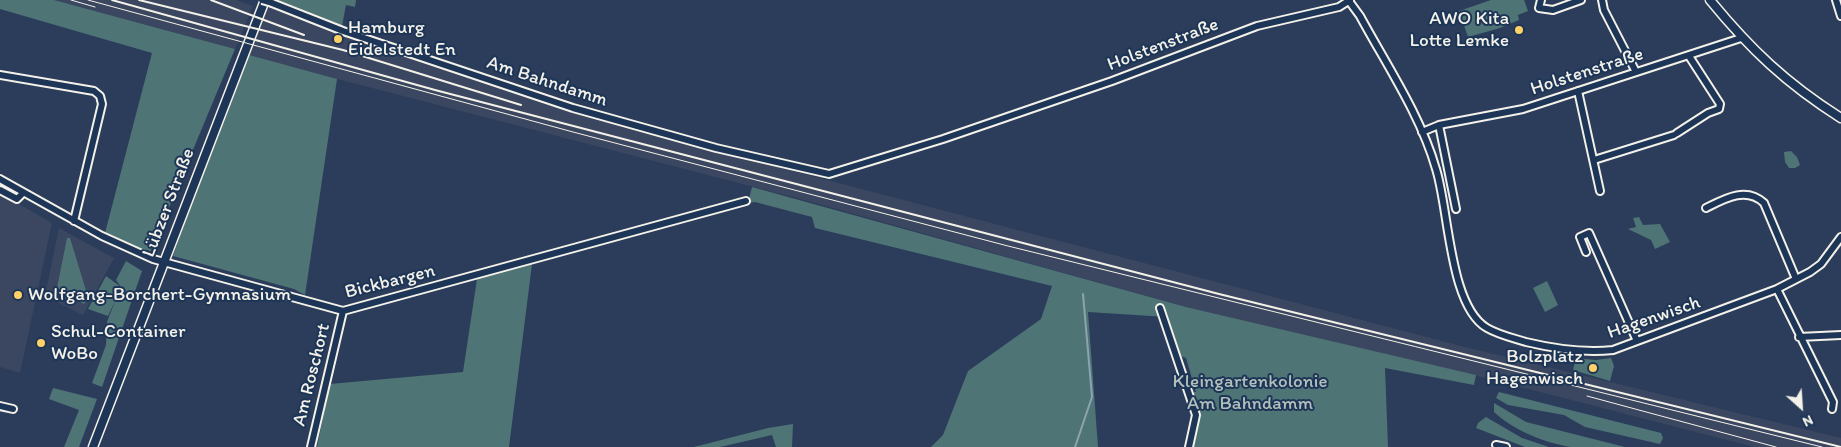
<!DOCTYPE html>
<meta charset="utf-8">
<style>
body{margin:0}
#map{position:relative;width:1841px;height:447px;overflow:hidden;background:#2b3d5b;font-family:Itim,sans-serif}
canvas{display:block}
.north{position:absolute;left:1776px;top:382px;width:50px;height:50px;-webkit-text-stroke:4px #1d3557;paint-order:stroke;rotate:154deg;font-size:14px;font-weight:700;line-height:20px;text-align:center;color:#f4f1e8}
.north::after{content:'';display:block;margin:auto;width:18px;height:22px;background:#f4f1e8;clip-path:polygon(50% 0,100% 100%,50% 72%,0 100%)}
</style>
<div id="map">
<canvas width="1841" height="447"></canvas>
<div class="north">N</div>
</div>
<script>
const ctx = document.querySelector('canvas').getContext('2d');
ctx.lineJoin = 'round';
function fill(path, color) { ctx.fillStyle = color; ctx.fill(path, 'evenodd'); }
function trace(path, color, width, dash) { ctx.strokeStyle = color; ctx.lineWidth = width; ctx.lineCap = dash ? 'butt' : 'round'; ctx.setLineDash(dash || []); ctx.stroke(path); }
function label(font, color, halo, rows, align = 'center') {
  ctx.font = font + ' Itim,sans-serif'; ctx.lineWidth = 4; ctx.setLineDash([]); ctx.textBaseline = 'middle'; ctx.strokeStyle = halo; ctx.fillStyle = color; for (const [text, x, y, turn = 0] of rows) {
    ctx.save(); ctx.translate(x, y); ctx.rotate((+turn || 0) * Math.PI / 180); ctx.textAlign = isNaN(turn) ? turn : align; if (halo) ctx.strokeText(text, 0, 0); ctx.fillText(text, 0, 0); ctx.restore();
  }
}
fill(new Path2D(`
 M54,0H236L253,6L235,49Z
 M267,7L525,96L705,148L1461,346L1841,438V447H1754L1486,378L1186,307L804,200L276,63L249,55Z
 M0,193L52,223L20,373L0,367Z
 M59,228L114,258L83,315L45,296Z`), '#3b4760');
fill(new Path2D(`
 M0,0H54L235,49L150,253L105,233L152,53L0,9Z
 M276,0H356L355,7L346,5L342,26Z
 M1491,0H1524L1528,11L1518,15L1519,20L1500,28L1468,37L1459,11Z
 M249,55L337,79L305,295L294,289L173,256L203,171Z
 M1791,151L1797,157L1800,165L1795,168H1789L1785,162L1784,152Z
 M752,187L1186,307L1476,375L1474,385L1385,368L1388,447H1192L1199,416L1192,392H1196L1186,358L1180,356L1167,317L1088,312L1098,447H931L943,435L968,371L1041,319L1052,286L815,228L812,217L755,202L748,203Z
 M1639,217L1643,225L1660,224L1670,242L1655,249L1651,240L1628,229L1636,227L1633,218Z
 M67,238H70L88,297L84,304L57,288Z
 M126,261L142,271L102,387L92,383L106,345L107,322L115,301L108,316L88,309L106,276L121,287L116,280Z
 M532,264L509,447H317L330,384L463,372L477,279Z
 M1547,281L1558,305L1545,312L1533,288Z
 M1576,358L1596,360L1611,358L1614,366L1610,381L1573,370Z
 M53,388L97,399L79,447H64L79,410L49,399Z
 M1499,392L1661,433L1663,438L1660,444L1585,427L1564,415L1508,405L1496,398Z
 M1494,403L1526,422L1625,447C1608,447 1588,447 1571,447C1545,443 1513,430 1494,412Z
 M1486,417L1522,438L1549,447H1525L1476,428L1478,423Z
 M793,424L792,447H776L772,435L720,447H694L768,428Z`), '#4f7476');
trace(new Path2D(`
 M1075,447L1092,397L1083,294`), '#8aa4b0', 2);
const minor = new Path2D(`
 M1541,0L1539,8L1553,10L1581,0
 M1602,0L1604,10L1636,72
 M1836,0L1841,16
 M1349,1L1360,16C1386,64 1421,116 1436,169C1449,209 1449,306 1487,328C1499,335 1513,338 1526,342C1555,349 1583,353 1613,350L1777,289L1810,272L1821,264L1841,237
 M272,3L343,31L573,108L716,148L829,174L943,139L1112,81L1257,26L1339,7L1350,0
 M0,75L94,91L100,96L102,104L74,221
 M1578,91L1600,191
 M1439,125L1456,209
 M1422,132L1439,125L1523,109L1741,38
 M1677,133L1708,113L1719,109L1720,104L1689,56
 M1594,160L1674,135
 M0,179L102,236L153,259L343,311L746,201
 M0,190L17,199L23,193
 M1706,208C1724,199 1746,186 1764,203L1796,279
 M1586,252L1580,237L1589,233L1637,341
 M1777,289L1833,402L1832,409
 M1160,308L1196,415L1189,447
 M1799,337L1841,335
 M0,406L13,409
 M311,447L343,311
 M1497,447L1496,445L1506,447`);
const tertiary = new Path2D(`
 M1710,0C1750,49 1787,84 1841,118
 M93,447L265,0`);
trace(minor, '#f4f1e8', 10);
trace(tertiary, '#f4f1e8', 11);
trace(minor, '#1d3557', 6);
trace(tertiary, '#1d3557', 8);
trace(new Path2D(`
 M71,0L95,7
 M88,0L573,132L1008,246L1822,447
 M1587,396L1776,447`), '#f4f1e8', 1);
trace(new Path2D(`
 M112,0L435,90L1219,294L1841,447
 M139,0L343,50L521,105
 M211,0L304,35`), '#f4f1e8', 2);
const minorBridge = new Path2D(`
 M262,0L272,3`);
trace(minorBridge, '#f4f1e8', 10, []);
trace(minorBridge, '#1d3557', 6);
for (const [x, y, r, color] of [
 [1519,30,5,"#ffd166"],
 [338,39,5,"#ffd166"],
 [18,295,5,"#ffd166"],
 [41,343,5,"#ffd166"],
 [1593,368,5,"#ffd166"]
]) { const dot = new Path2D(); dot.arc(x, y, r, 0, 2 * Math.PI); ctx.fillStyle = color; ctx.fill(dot); trace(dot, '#1d3557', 2); }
label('19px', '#f4f1e8', '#1d3557', [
 ["AWO Kita",1509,19,"right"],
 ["Lotte Lemke",1509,41,"right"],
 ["Hamburg",348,28],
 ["Eidelstedt En",348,50],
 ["Wolfgang-Borchert-Gymnasium",28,295],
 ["Schul-Container",51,332],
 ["WoBo",51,354],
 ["Bolzplatz",1583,357,"right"],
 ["Hagenwisch",1583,379,"right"]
], 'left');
label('19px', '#f4f1e8', '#1d3557', [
 ["Holstenstraße",1163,45,-21],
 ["Holstenstraße",1587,72,-18],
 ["Am Bahndamm",547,82,18],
 ["Lübzer Straße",169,203,-69],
 ["Bickbargen",390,282,-14],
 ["Hagenwisch",1654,318,-19],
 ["Am Roschort",312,375,-76]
]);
label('19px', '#b2bfba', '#1d3557', [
 ["Kleingartenkolonie",1250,382],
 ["Am Bahndamm",1250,404]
]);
</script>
